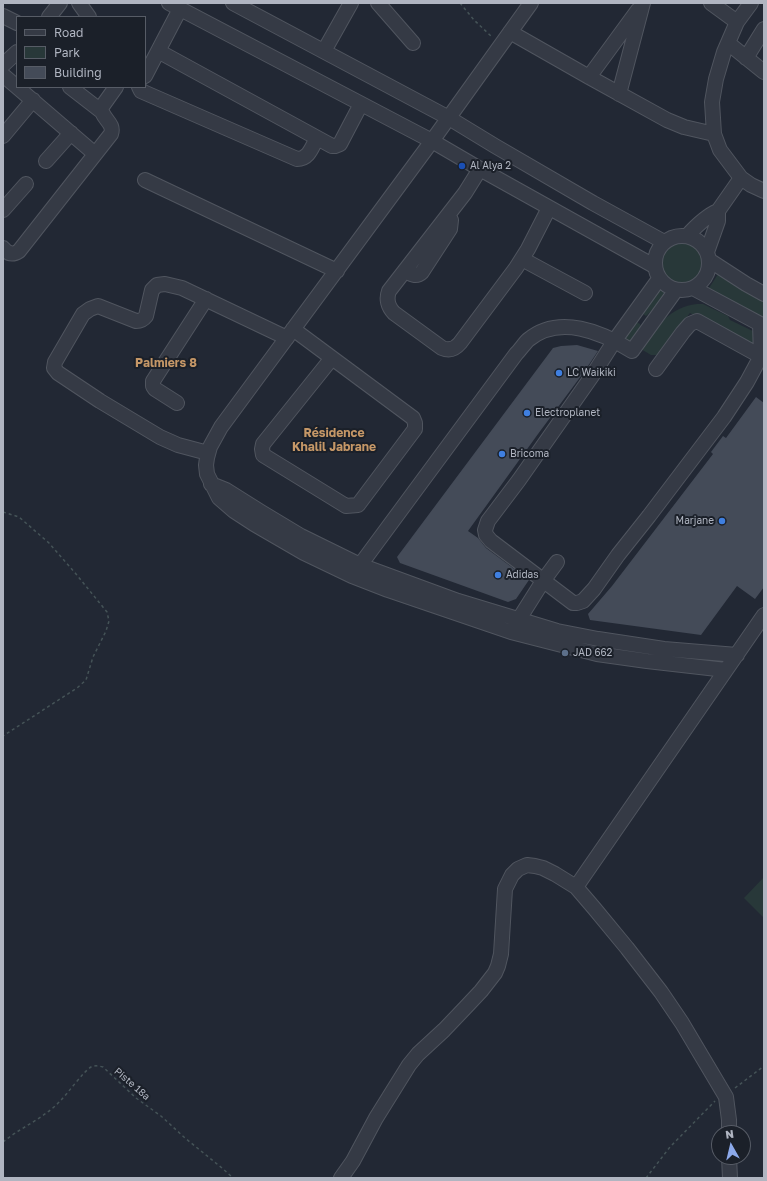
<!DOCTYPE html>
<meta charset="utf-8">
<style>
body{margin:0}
#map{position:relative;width:767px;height:1181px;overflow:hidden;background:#222834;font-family:"Golos Text",sans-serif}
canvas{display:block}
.frame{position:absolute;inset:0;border:4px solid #b0b5c1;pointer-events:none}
.legend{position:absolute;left:16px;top:16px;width:130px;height:72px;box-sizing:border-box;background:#1b2029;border:1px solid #575c66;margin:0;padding:5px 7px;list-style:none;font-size:12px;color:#b0b5c1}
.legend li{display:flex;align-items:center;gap:8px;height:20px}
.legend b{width:20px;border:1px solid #575c66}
.north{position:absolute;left:711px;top:1125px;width:40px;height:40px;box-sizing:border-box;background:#1b2029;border:1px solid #575c66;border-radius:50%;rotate:352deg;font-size:11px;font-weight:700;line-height:16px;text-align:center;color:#b0b5c1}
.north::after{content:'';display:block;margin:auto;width:14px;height:18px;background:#8ca9ea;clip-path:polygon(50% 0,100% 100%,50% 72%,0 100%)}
</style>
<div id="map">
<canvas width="767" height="1181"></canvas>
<div class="frame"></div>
<ul class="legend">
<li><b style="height:5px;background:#353a45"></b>Road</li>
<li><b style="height:11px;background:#283839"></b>Park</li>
<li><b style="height:11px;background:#444b58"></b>Building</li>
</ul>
<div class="north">N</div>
</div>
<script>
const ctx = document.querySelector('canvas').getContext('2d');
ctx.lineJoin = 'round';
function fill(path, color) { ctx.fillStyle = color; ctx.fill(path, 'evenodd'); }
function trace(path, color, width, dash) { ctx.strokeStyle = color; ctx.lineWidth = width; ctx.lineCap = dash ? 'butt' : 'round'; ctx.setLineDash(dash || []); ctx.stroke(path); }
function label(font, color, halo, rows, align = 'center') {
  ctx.font = font + ' "Golos Text",sans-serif'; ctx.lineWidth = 4; ctx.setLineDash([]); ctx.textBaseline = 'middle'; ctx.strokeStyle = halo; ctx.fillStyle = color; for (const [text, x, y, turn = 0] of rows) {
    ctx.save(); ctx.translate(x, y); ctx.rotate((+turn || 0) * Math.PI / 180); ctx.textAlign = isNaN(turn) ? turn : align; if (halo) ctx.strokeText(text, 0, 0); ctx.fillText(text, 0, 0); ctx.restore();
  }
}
fill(new Path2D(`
 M658 263a23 23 0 1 1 46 0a23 23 0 1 1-46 0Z
 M718,274L764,301V320L707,290L711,285Z
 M659,285L663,290L670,293L646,316L643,314Z
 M697,304H703L728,316L730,320L755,332L756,350L690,313L657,355H651L641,349V345C658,326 670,307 697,304Z
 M636,322L640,324L641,328L632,341H627L624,337Z
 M764,877V918L744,898Z`), '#283839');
fill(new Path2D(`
 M577,345L598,351L584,372L538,434L468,531L478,538L486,548L529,580L516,599L508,602L400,563L397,557L553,348L561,346Z
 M756,397L764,403V587L755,599L737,586L701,635L590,620L588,614L612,586L713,454L711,452L723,436L726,438Z`), '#444b58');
const minor = new Path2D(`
 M79,3L89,17
 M169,3L432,141L480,169L654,266
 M233,3L449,118L495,146L593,203L664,242
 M378,3L413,43
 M531,3L432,141L221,427L210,447L207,458L206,465L207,474L219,498L234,511L254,524L304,553L352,576L388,590L511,632L597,654L647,661L726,670
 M711,3L737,22
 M751,3L737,22L724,52L716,79L712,102L714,134L720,150L741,178L751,185L764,191
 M3,16L17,23
 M49,17L60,3
 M510,32L589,77L667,120L684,127L714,134
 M728,43L764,72
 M158,51L332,146H335L340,144L361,104
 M324,51L351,3
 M746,58L764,29
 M3,65L17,52
 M3,75L17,87
 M145,76L180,9
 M589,77L638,10
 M17,87L95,154
 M70,87L101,111
 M139,87L141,91L297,159C309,159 312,147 317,138
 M619,94L643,3
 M3,136L33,100
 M46,161L71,133
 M480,169L465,193L389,291C386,299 388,307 394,313L442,348C449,351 455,349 460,343L516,268L528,249L549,208
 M145,180L337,271
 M3,210L26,184
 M655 263a27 27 0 1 1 54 0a27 27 0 1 1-54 0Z
 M687,236C696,226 706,216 718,211
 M3,248C8,254 13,255 19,251L111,134C115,123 102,119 101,108L116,87
 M707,252L718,221V211L741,178
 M522,259L585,293
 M709,260L746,284L764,294
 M405,271C411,274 416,278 422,272L450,229L451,220L448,215
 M659,279L615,340L592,376L519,480L488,521L485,530L486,535L491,541L573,603H577L583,601L594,589L618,555L649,516L724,417L747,382L761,356L760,324
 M693,288L764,326
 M293,329L413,418L415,423V429L358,505L346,506L263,455L262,449L263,444L332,358
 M656,369L683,332L690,324L697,321L764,358
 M177,403L155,389L153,386V381L206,299
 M208,453L178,445L160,437L100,401L58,373L54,368L55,362L83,314L90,309L98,306L136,321C141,321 143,320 146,316L152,290L157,285L165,284L182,288L287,338
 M211,484L226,490L261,512L301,536L360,565L458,601L557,631L598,639L664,649L737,655
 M355,572L516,354C520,350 524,344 528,340C559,314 602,332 632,351L676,290
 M514,627L543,581L557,562
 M576,887L764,615
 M729,1157L730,1178
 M341,1178L353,1161L376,1118L409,1065L418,1054L444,1030L465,1008L481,991L495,973L498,966L501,954L505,889L512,875L518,869L527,865L535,866L543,868L555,874L576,887L594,908L627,948L661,992L682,1023L726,1097L729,1120V1133`);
trace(minor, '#50555f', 16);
trace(new Path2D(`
 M460,3L474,20L492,37
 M3,512L19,517L49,543L76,574L107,612L109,621L106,631L93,657L86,680L77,688L3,736
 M735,1088L764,1066
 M3,1142C21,1127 45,1118 61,1100C68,1093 84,1071 91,1067C95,1065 99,1066 103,1067L136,1098L161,1116L185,1138L222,1168L233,1178
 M646,1178L670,1147L715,1101`), '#455357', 1.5, [3, 3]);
trace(minor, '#353a45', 14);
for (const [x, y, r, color] of [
 [462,166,4,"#1a4fb4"],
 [559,373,4,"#3f7fe0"],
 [527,413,4,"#3f7fe0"],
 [502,454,4,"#3f7fe0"],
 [722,521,4,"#3f7fe0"],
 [498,575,4,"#3f7fe0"],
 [565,653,4,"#5c6f8a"]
]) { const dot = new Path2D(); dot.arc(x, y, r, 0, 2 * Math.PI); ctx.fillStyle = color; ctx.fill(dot); trace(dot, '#1b2029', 1.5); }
label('10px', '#b0b5c1', '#1b2029', [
 ["Al Alya 2",470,166],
 ["LC Waikiki",567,373],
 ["Electroplanet",535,413],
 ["Bricoma",510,454],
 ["Marjane",714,521,"right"],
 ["Adidas",506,575],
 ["JAD 662",573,653]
], 'left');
label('10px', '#b0b5c1', '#1b2029', [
 ["Piste 18a",132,1084,41]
]);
label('bold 12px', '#c59767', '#1b2029', [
 ["Palmiers 8",166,363],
 ["Résidence",334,433],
 ["Khalil Jabrane",334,447]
]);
</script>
